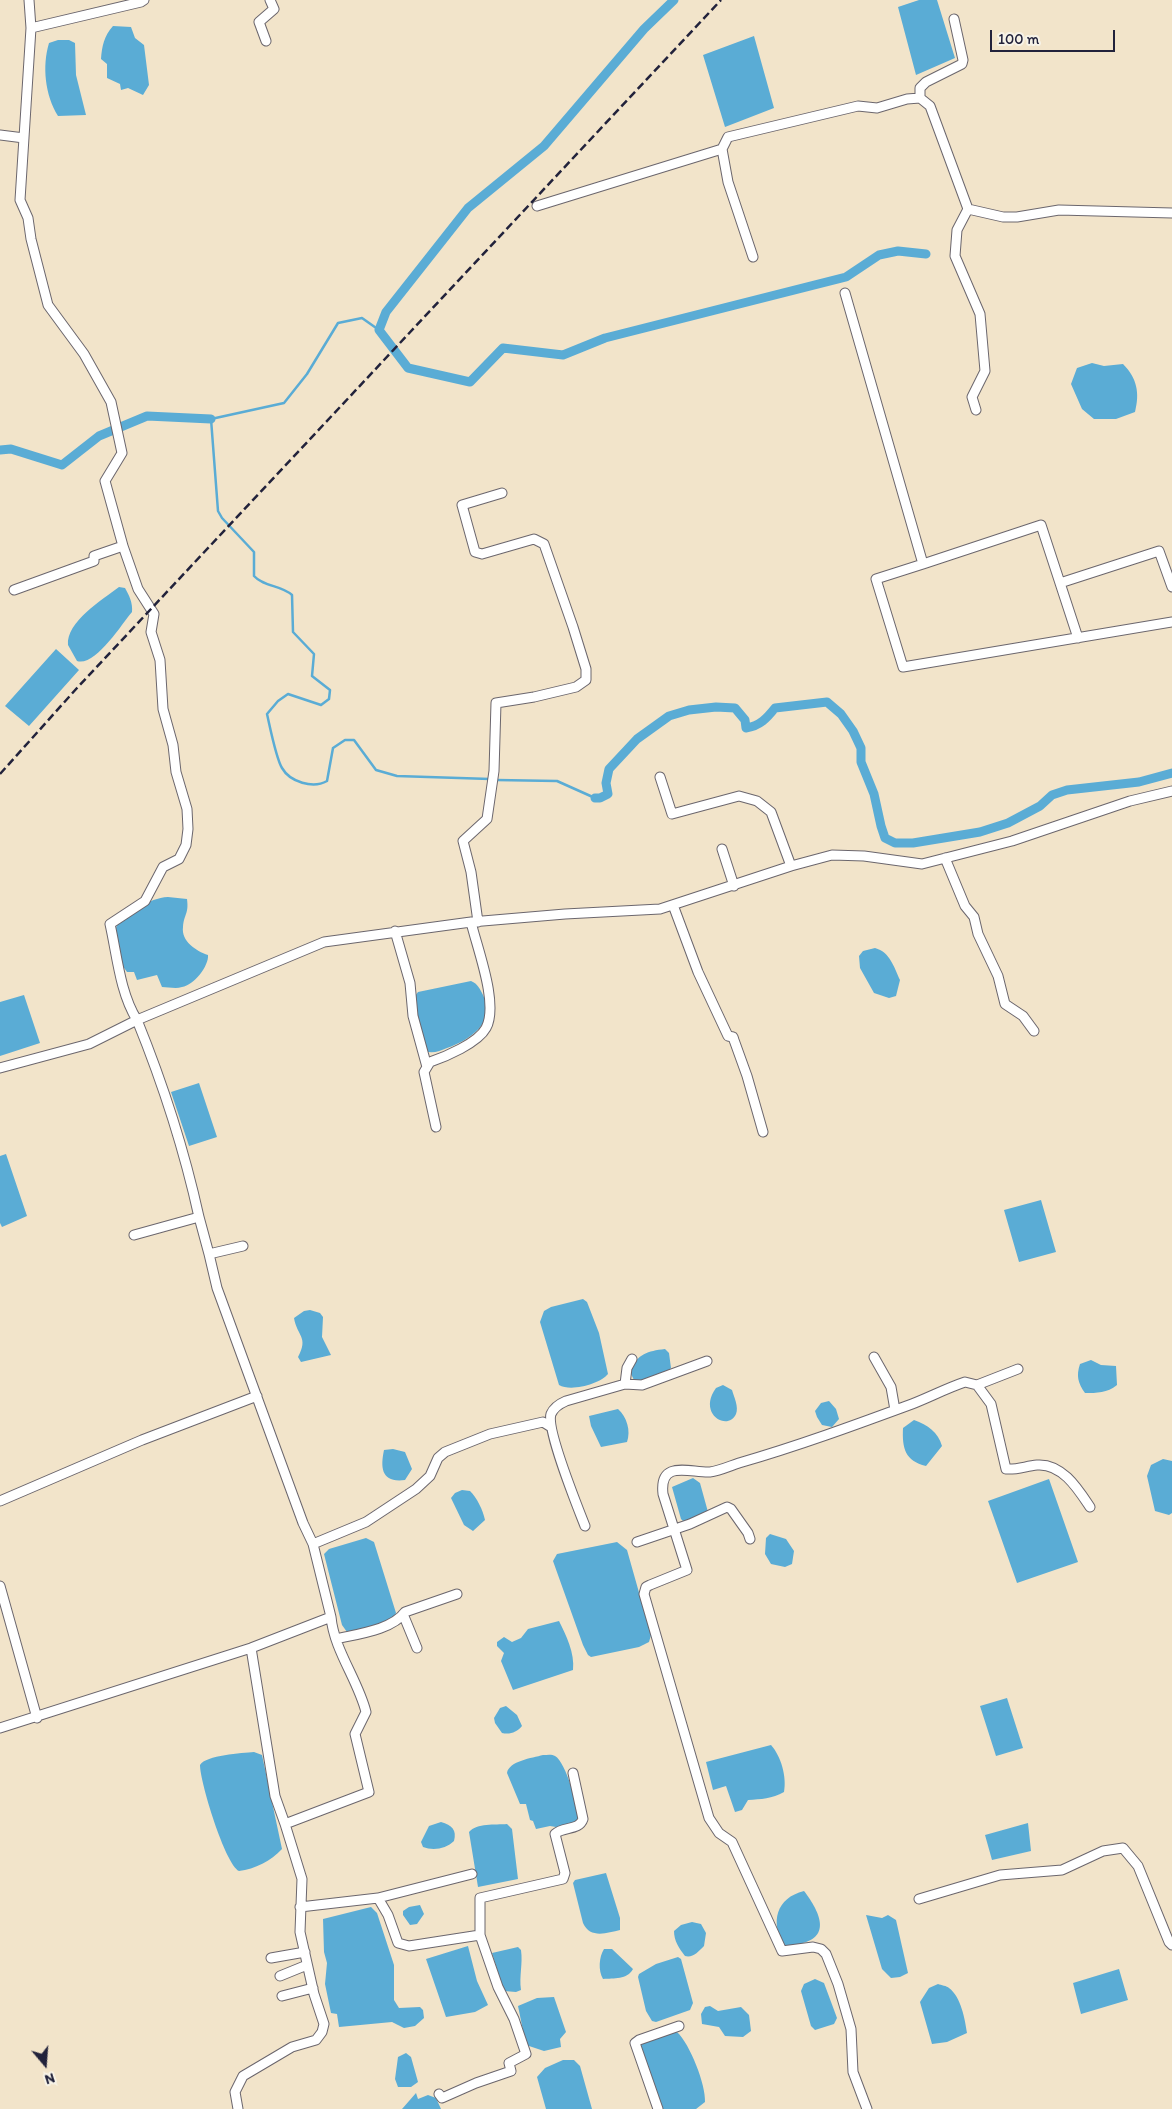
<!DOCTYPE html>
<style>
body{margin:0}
#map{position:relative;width:1172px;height:2109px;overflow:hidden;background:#f2e4ca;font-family:Itim,sans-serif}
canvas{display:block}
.north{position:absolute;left:20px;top:2039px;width:50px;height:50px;-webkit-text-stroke:4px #f7f3e8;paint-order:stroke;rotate:162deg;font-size:14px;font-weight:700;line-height:20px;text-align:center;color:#22223b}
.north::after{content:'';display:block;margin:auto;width:18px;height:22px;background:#22223b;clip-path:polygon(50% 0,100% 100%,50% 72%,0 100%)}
.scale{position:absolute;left:990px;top:30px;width:125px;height:22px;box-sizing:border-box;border:2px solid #22223b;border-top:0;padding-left:6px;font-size:15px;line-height:18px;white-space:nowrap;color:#22223b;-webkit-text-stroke:4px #f7f3e8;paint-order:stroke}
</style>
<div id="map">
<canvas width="1172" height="2109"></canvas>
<div class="north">N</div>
<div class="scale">100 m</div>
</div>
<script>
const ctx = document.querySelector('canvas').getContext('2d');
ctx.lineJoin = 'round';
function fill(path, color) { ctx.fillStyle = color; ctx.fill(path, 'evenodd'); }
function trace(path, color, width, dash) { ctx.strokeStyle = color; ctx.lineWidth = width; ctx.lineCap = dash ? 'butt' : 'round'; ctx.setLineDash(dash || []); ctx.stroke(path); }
fill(new Path2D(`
 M919,0H937L955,58L916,75L898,7Z
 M113,26L131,27L135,38L144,45L149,85L143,95L128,88L121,90L120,84L107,78V64L101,59C102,46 104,36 113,26Z
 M754,36L774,108L725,127L703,55Z
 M58,40H69L75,43L76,75L86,115L58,116C45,95 42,66 49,43Z
 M1092,363L1104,366L1123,364C1137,378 1140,393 1135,412L1116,419H1094L1082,409L1071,384L1077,368Z
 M119,587L125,588C129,595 133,603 132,612C121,625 95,667 77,661L68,645C66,622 102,600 119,587Z
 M56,649L79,670L29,726L5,706Z
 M168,897L187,899C189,914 184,914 183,927C181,941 196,951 208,955C209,966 194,985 182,987C176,989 168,987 162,987L157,975L137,980L134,972H127L122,965L116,928L117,925C131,913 148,898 168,897Z
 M875,948C890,952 894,967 900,980L896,996L889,998L874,993L860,968L859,956L863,951Z
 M471,981C478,984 480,989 483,995C497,1022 470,1040 447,1048C440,1051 432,1054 425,1051L415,1012V996L418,992Z
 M24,995L40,1043L0,1056V1002Z
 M199,1083L217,1137L189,1146L171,1092Z
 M6,1154L27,1216L2,1227L0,1223V1156Z
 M1041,1200L1056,1252L1019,1262L1004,1210Z
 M583,1299L587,1302L599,1333L608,1374C600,1384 571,1392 559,1385L540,1322L544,1311L551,1307Z
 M310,1310L320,1313L323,1317L322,1337L331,1355L301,1362L298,1357C309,1337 297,1336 294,1318L304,1311Z
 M665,1349L669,1353L671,1368C663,1377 647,1381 635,1382L629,1370C639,1354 647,1351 665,1349Z
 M1091,1360L1101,1365L1116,1366L1117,1385C1107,1393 1097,1393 1085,1393C1078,1383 1076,1376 1080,1364Z
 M723,1385L732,1390C734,1397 739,1407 736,1414C728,1432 697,1414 716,1388Z
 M829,1401L836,1409L839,1419L832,1427L822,1425L817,1417L815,1411L821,1403Z
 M618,1409C627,1417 631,1431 627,1442L601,1447L591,1426L589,1416Z
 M914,1420C928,1425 938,1432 942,1446L926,1466C905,1461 902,1448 903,1428Z
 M393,1449L405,1452L412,1469L405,1480C382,1483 380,1469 384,1450Z
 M1163,1459L1172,1461V1513L1169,1515L1155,1511L1147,1476L1151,1465Z
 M693,1478L700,1483L708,1512L704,1516L683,1521L681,1519L672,1487Z
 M1049,1479L1078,1562L1017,1583L988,1501Z
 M462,1490L470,1491C477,1498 483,1510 485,1520L473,1531L464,1525L451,1498L455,1493Z
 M770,1534L786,1539L794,1551L792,1564L785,1567L771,1564L765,1554L766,1538Z
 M366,1538L374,1542L396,1613L392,1621L347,1632L342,1625L324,1554L329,1549Z
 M617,1542L627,1550L651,1635L649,1642L639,1647L591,1657L588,1655L583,1645L553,1561L557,1554Z
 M559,1621C566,1635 575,1653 573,1670L513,1690L501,1661L504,1653L497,1646V1642L504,1637L512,1642L521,1638L528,1629Z
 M1007,1698L1023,1748L996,1756L980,1706Z
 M506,1706L517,1715L522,1726C517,1732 510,1735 502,1733L495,1723L494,1718L500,1708Z
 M771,1745C781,1756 787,1777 784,1792C772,1799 761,1799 748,1800L742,1810L735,1812L726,1786L713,1790L706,1762Z
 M254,1752L262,1755L282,1849C271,1861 255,1869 239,1871C225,1864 200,1782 200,1765C206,1755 242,1753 254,1752Z
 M543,1755C547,1755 552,1754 555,1756C566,1762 579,1809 578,1821L562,1828L550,1826L536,1829L533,1821L530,1820L526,1804H520L507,1773C509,1761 532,1758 543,1755Z
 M441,1822C452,1825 457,1830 454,1841C446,1849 433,1851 423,1847L421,1842L429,1826Z
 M1028,1823L1031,1851L992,1860L985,1835Z
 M507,1824L512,1829L518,1879L478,1887L469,1832C477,1823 495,1825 507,1824Z
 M606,1873L620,1918V1930C607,1933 590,1939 583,1923L573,1883L575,1880Z
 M804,1891C817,1908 833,1935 803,1943C795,1945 791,1948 784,1946C770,1922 776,1898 804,1891Z
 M420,1905L424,1914L417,1924L410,1925L403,1915V1911L409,1907Z
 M371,1907L377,1913L394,1965V2000L399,2008L420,2007L423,2010L424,2018L415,2026L404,2028L392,2022L339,2027L337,2014L331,2013L325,1984L327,1963L324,1952L323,1919Z
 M866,1915L882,1918L888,1915L896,1920L908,1973L900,1977L891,1978L882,1969Z
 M692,1922L701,1924L706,1933L704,1946C698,1952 693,1958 685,1956C679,1948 674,1941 674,1931L681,1925Z
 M468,1946L477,1981L488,2005L475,2012L446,2017L426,1959Z
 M518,1947L521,1950C523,1964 519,1976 521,1990L516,1992L504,1991L492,1953Z
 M604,1949H612L633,1969C627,1980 614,1978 603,1979C598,1970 599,1957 604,1949Z
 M678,1957L681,1959L693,2003L690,2010L656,2022L652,2021L646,2011L638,1977L639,1974L656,1964Z
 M1119,1969L1128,2000L1081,2014L1073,1983Z
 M815,1979L824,1983L837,2018L834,2024L815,2030L811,2026L801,1991L804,1984Z
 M938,1984C941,1985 947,1986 949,1988C961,1997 965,2019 967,2033L947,2042L932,2044L920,2002L929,1988Z
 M554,1997L566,2032L560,2039L561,2047L544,2051L526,2045L518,2006L537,1998Z
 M710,2006L718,2011L741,2007L749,2015L751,2031L743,2037L725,2036L719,2027L702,2024L701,2014L705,2007Z
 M677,2032C690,2044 706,2085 705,2102L696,2109H662L641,2056V2045L648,2040Z
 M406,2053L411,2057L418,2082L411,2087H398L395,2079L398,2057Z
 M563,2060H574L580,2066L592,2109H546L537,2077L545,2068Z
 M416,2093L418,2099L428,2095L436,2098L441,2109H402Z`), '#5aacd5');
trace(new Path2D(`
 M379,330L362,318L338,323L307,374L284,403L211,419L218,511L222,518L254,552V576C264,587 281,585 292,595L293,632L314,654L312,676L330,690L329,699L321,705L288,694L278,701L267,714C270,727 276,758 282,768C290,782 313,789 327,781L333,748L345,740H354L376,770L397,776L490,779
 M496,780L557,781L595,798`), '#5aacd5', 2.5);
trace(new Path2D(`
 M674,0L644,29L544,146L468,208L386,312L379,330L408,368L470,382L503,348L563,355L605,338L846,277L879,255L898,251L926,254
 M0,450L11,449L62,465L99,436L147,416L211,419
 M595,798H600L608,794L606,783L609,769L637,739L669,716L689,710L716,707L735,708L745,720L746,728C760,726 767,718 775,708L827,702L841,714L853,731L861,748V762L874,794L881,826L885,838L895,843H913L980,832L1008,823L1040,806L1052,795L1067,790L1139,782L1172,773`), '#5aacd5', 9);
const minor = new Path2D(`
 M29,0L31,28
 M266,41L259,22L274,9L270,0
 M920,98V88L926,82L962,64L963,60L954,19
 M0,135L24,138
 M722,149L728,137L858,106L877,108L907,99L920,98L930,106L968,209L1003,217H1017L1059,210L1172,213
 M537,206L722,149L728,182L753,257
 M968,209L957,230L955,256L980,314L985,371L972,397L976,410
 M845,293L923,564L876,579L903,667L1172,622
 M923,564L1041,525L1078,638
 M1060,583L1159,551L1172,587
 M14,590L94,561V556L123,546L105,481L122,453L111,402L84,354L48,305L31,239L28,218L20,200L31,28L141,2L144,0
 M660,777L672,814L739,796L757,801L771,812L791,866
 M722,849L734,886
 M945,858L965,906L974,917L978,934L998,976L1005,1004L1023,1016L1034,1031
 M673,905L698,972L728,1036L733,1037L734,1040L747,1076L763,1132
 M478,922L471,872L463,841L487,819L494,771L496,703L534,697L576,687L586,680V669L573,627L544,544L534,539L482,554L475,552L462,505L502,493
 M395,931L410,983L413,1016L427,1067
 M0,1068L89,1044L137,1020C120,993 117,955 110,924L145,901L163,867L179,859L186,845L188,829L187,809L176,772L173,745L163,709L160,660L151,632L154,614L138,589L123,546
 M436,1127L424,1072L430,1062C445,1057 478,1043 486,1028C499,1004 477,948 471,922L565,914L660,909L791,866L832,855L864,856L922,864L1012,841L1130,801L1172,791
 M199,1217L209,1254L243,1246
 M134,1235L199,1217C184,1149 163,1084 137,1020L324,942L471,922
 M209,1254L217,1288L303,1523L313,1544
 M874,1357L891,1387L895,1410
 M625,1384L627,1368L632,1359
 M977,1385L1018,1369
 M0,1501L142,1440L257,1396
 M585,1526C578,1508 546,1429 551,1414C554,1407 559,1404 566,1401L625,1384L642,1385L707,1361
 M637,1542L690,1524L727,1507L731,1509L748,1533L750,1539
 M0,1586L37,1718
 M403,1614L417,1648
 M336,1639C357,1634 392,1630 405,1612L457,1594
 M251,1648L275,1796L285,1824
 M0,1728L251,1648L331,1617L313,1544L366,1522L416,1489L430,1476L438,1458L445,1452L490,1434L543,1422L551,1427
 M378,1898L472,1874
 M919,1899L1000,1875L1062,1870L1103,1851L1123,1848L1138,1866L1169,1942L1172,1945
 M300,1907L378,1898L388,1915L398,1943L409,1946L480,1935
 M271,1958L305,1952
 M280,1976L307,1965
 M282,1996L313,1988
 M439,2094L442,2098L476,2083L511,2071L509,2063L526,2054L514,2019L498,1987L480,1935V1898L563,1879L565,1873L555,1834C563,1826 579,1831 583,1819L573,1773
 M238,2109L235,2092L243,2076L292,2047L316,2040L322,2032L324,2024L314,1994L300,1932L302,1879L285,1824L369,1792L355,1734L366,1712C358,1680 334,1650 331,1617
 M658,2109L635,2043L639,2040L679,2026
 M867,2109L853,2072L851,2029L838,1984L826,1954L821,1949L813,1947L782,1951L732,1842L719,1833L709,1818L644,1594L646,1587L650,1585L687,1570L663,1494C659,1459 690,1473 710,1472C719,1471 730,1466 739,1463C798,1446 855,1425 912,1404C930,1397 947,1388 965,1382L977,1385L991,1404L1006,1469C1017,1470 1026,1466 1037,1465C1062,1463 1078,1489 1090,1507`);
trace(minor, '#6b666d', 11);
trace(minor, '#fff', 9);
trace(new Path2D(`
 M0,774L77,688L721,0`), '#22223b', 2.5, [8, 4]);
</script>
